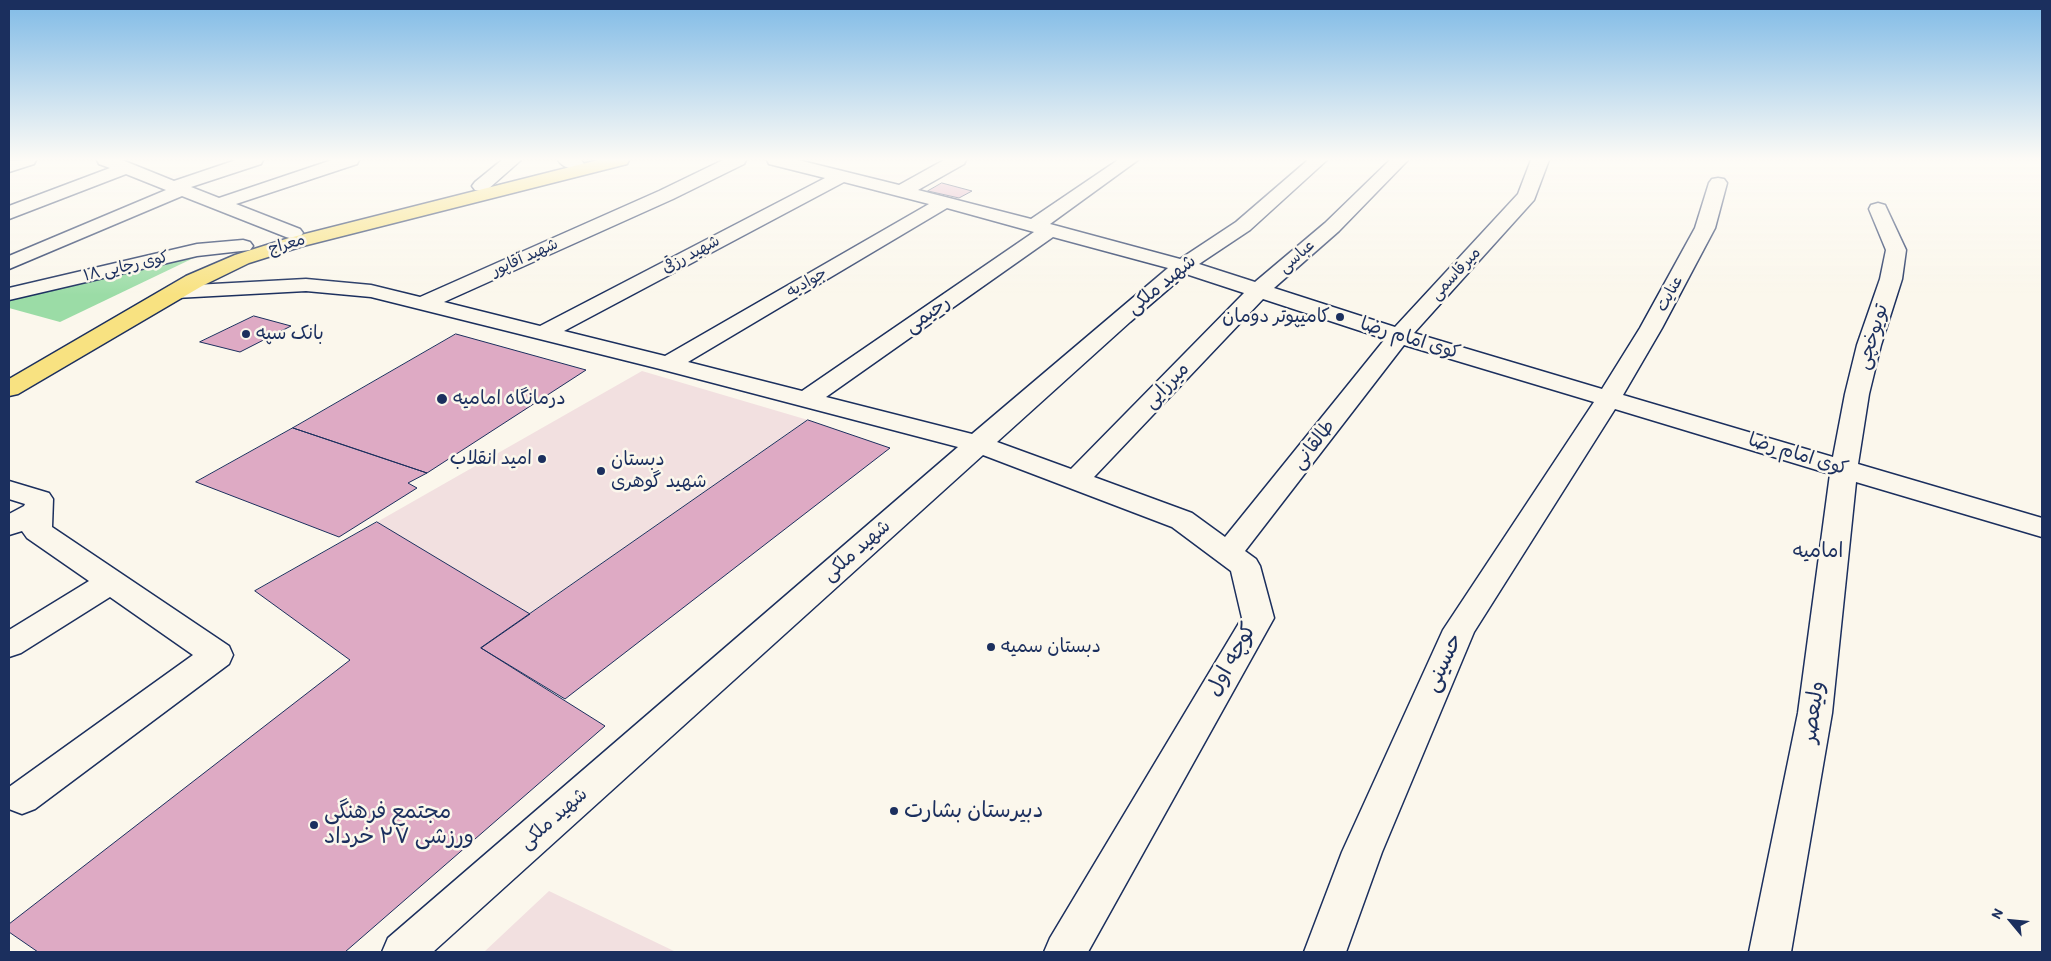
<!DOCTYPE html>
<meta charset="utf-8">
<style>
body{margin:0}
#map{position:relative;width:2051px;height:961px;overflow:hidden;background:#fbf7ec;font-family:Itim,sans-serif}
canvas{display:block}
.frame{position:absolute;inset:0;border:10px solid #1b2f5e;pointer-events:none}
.north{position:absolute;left:1986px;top:896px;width:50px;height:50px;-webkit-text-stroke:4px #fbf7ec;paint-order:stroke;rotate:298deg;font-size:14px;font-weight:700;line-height:20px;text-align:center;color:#1b2f5e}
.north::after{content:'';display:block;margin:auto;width:18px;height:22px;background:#1b2f5e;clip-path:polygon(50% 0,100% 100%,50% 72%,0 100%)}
</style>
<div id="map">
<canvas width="2051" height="961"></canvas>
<div class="frame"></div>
<div class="north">N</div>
</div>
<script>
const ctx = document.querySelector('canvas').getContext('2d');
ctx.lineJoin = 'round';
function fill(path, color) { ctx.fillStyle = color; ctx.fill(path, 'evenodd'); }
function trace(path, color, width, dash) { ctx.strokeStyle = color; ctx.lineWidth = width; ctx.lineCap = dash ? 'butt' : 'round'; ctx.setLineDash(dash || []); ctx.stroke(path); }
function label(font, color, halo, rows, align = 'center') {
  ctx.font = font + ' Itim,"Playpen Sans Arabic",sans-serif'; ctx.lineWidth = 5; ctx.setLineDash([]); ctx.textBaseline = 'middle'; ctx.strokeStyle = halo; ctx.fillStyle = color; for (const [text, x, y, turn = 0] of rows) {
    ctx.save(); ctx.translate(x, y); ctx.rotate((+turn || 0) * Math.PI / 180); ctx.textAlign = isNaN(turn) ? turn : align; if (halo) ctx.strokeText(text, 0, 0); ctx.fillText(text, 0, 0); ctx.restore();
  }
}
fill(new Path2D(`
 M642,371L808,420L530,614L377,522Z
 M549,891L676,952H484Z`), '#f2e0e0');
fill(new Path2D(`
 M202,254L60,322L9,308V300Z`), '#9bdca6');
const building = new Path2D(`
 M942,183L972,191L959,198L928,191Z
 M254,316L291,326L240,352L200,342Z
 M456,334L586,370L427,473L293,428Z
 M808,420L890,448L565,699L481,648Z
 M293,428L427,473L408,483L417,488L339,537L196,482Z
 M377,522L530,614L481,648L605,726L345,952H38L9,932V924L350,660L255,591Z`);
fill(building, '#deaac4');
trace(building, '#1b2f5e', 1);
const minor = new Path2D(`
 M36,160L34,164L9,172V161Z
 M97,160H122L174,181L236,160H263L261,164L191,187L219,198L332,160H359L357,164L236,204L300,229L303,233L300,237L293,239L286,237L182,196L9,269V256L166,190L126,174L9,219V206L110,168L99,164Z
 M502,160H521L487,190L481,191L475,190L472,186L475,182Z
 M558,160H581L584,164L581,168C573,170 563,168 558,160Z
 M723,160H746L744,164L673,199L444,302L540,326L825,178L769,164L767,160H798L899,185L944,160H966L964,164L918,190L1031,219L1118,160H1138L1050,224L1180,259L1236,222L1308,160H1327L1250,230L1199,264L1255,282L1325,223L1390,160H1408L1339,231L1274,288L1395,327L1518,194L1531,160H1549L1534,200L1414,333L1602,389L1640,328L1695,228L1709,183L1712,179L1718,178L1724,179L1727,183L1715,228L1662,328L1623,395L1833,457L1845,394L1857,345L1880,279L1886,250L1869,209L1871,205L1878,203L1885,205L1906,250L1902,279L1881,345L1869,394L1858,464L2042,518V537L1856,482L1832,713L1791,952H1749L1798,713L1830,474L1615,409L1474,632L1382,852L1346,952H1304L1342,852L1443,630L1594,402L1404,345L1245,551L1256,559L1260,566L1274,618L1088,952H1044L1050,938L1242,618L1231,571L1172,527L983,455L433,952H382L388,938L958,447L660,369L371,297L306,291L176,298L168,297L165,292L168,287L176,286L306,279L371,285L420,297L659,191ZM844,182L929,204L665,356L564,331ZM947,208L1034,232L802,391L688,362ZM1053,237L1168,268L972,434L826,397ZM1186,274L1244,293L1071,469L997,442L1130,322ZM1263,299L1385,339L1225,537L1192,513L1094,477Z
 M243,240L250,242L253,246L250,250L197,256L9,300V288L197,244Z
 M9,481L49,493L53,499L52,527L229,646L233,655L229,664L35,809L22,814L9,809V787L193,655L110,597L21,653L9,657V630L89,581L27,538L22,531L9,535V514L24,506L25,504L9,499Z`);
const major = new Path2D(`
 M598,160H629L627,164L303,246L249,263L202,286L18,394L9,396V379L186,276L235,255L289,238Z`);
trace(minor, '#1b2f5e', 3);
trace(major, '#1b2f5e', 3);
fill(minor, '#fbf7ec');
fill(major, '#f8e281');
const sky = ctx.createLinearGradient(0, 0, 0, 295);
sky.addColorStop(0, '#7fbae6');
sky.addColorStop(0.54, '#fdfbf6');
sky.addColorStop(1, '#fdfbf600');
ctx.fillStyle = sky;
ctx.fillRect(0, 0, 2051, 295);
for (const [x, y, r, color] of [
 [1340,317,5,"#1b2f5e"],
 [246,334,5,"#1b2f5e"],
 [442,399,6,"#1b2f5e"],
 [542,459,5,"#1b2f5e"],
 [601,471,5,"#1b2f5e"],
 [991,647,5,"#1b2f5e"],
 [894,811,5,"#1b2f5e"],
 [314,825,5,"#1b2f5e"]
]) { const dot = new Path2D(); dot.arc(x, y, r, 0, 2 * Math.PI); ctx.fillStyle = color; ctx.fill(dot); trace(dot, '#fbf7ec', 2); }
label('16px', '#1b2f5e', '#fbf7ec', [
 ["معراج",287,245,-16],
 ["شهید رزقی",691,255,-28],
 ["عباسی",1297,257,-41],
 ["شهید آقاپور",525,258,-24],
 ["کوی رجایی ۱۸",126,267,-13],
 ["میرقاسمی",1456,274,-47],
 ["جوادیه",807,283,-30],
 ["عنایت",1670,294,-61]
]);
label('19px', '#1b2f5e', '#fbf7ec', [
 ["شهید ملکی",1162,285,-39],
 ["رحیمی",928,315,-35],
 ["تویوخچی",1873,337,-73],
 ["کوی امام رضا",1410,339,17],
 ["میرزایی",1167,386,-46],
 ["طالقانی",1314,445,-52],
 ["کوی امام رضا",1798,455,17],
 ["شهید ملکی",857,551,-41],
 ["شهید ملکی",554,819,-41]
]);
label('19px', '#1b2f5e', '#fbf7ec', [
 ["کامیپوتر دومان",1330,317,"right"],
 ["بانک سپه",256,334],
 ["درمانگاه امامیه",453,399],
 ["امید انقلاب",532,459,"right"],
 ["دبستان",611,460],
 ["شهید گوهری",611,482],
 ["دبستان سمیه",1001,647]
], 'left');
label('20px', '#1b2f5e', '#fbf7ec', [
 ["امامیه",1818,552]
]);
label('22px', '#1b2f5e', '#fbf7ec', [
 ["کوچه اول",1232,660,-61],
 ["حسینی",1444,663,-65],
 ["ولیعصر",1814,712,-82]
]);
label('22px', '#1b2f5e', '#fbf7ec', [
 ["دبیرستان بشارت",904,811],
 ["مجتمع فرهنگی",324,812],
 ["ورزشی ۲۷ خرداد",324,837]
], 'left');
</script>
